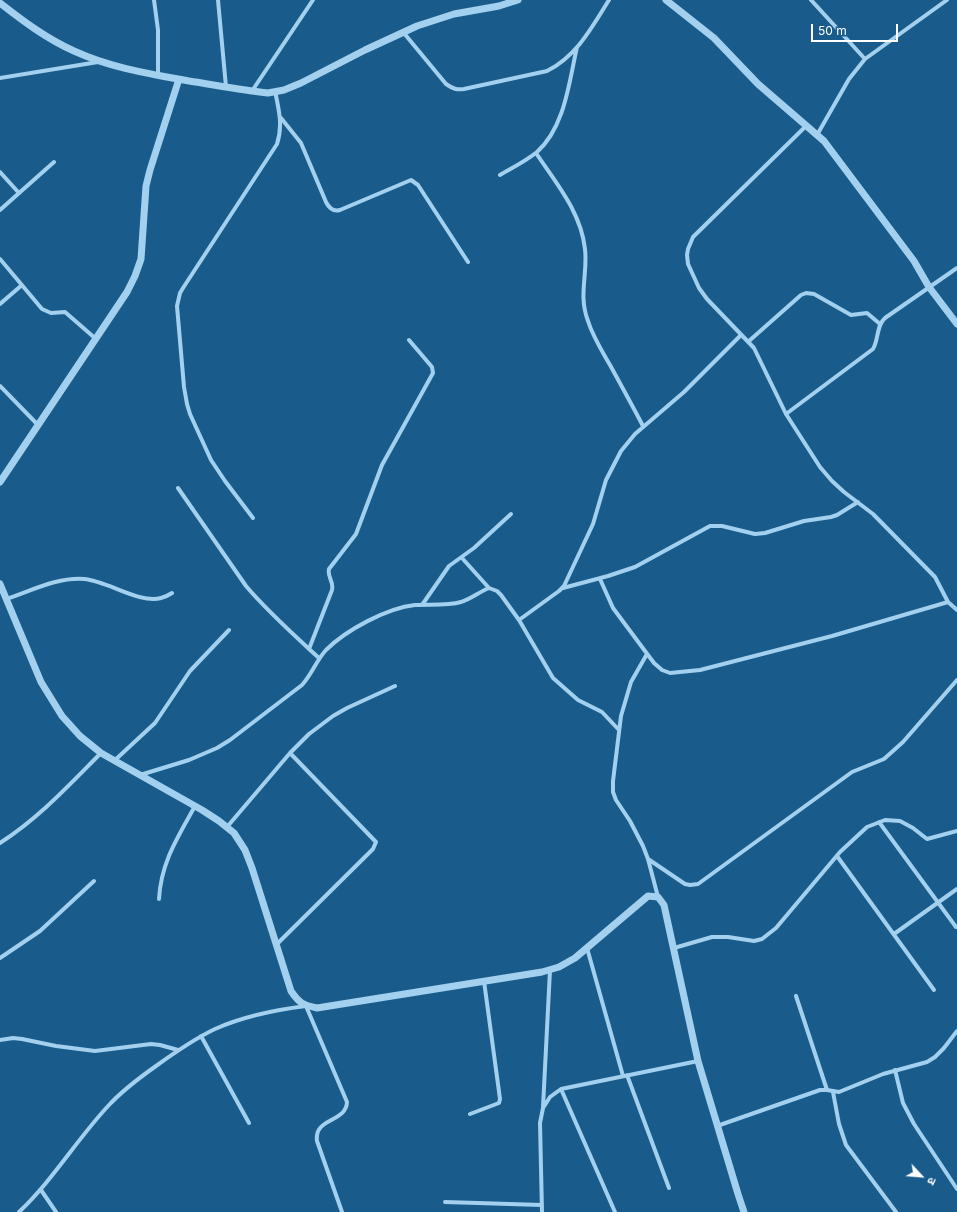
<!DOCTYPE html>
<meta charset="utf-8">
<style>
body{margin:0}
#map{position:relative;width:957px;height:1212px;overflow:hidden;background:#195c8b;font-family:Inter,"Noto Sans Devanagari",sans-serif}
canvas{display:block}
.north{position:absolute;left:901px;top:1156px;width:40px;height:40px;-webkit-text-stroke:3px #195c8b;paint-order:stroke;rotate:116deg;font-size:11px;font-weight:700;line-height:16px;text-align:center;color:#fff}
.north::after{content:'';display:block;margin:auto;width:14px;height:18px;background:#fff;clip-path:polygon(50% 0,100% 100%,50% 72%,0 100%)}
.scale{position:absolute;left:811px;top:24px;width:87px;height:18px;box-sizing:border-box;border:2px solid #fff;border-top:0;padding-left:5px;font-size:12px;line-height:14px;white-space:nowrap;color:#fff;-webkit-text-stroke:3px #195c8b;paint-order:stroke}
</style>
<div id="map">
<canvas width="957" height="1212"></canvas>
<div class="north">उ</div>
<div class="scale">50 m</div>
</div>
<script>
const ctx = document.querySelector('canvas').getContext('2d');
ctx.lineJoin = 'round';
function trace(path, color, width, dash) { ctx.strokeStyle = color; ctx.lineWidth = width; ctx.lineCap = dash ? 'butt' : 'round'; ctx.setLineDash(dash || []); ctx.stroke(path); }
trace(new Path2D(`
 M154,0L158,30V76
 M218,0L226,87
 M811,0L865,59
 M403,32L446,84C453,89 457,90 464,89L547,71C577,56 592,27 609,0
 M0,78L98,62
 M252,91L313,0
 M281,118L301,143L326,202C329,208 333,212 340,210L411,180L418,185L468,262
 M806,126L693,237L688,249L687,255L688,264L699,288L707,299L754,348L786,414L820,467L832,481L844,492L873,514L935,577L948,602L957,610
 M817,135L849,79L865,59L947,0
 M536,153C556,183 581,212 585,249C588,274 578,295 588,321C593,337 602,351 610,365C621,385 632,405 643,426
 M0,172L19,193
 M500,175C512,168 526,161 537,152C565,127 569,82 577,47
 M0,210L54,162
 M0,259L42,309L51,313L65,312L96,339
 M0,304L22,285
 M749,341L801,295L806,293L814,294L851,315L867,313L880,324
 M0,386L38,425
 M786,414L873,349C879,339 876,326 885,318L957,268
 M178,488L246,586C268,612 294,635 319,658
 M253,518L225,481L211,460L190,414L187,404L184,387L177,306L180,293L183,288L277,144C283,126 279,110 275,91
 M462,558L489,588
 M600,579L613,608L642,647L654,663L662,670L670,673L700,670L832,636L948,602
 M563,588L608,576L635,567L710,526H722L755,534L765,533L804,521L831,517L837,515L858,502
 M6,599C31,591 57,577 84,579C108,581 139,604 161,598C165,597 169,595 172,593
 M422,605L449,566L474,548L511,514
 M519,620L559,591L564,586L593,524L606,480L621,451L635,434L684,392L741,335
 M309,649L332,590C334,581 327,577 329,569L356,534L382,465L433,373L432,367L409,340
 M647,654L631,682L621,716L613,781V792L616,800L630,821L643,846L648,859L658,897
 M114,761L155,723L190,671L229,630
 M140,775L189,760L217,748L230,740L302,685C312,674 316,661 326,650C346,630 387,608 415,605C430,604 447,606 461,602C471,599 479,592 489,588L497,591L501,595L519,620L553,678L578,700L602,712L619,730
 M879,822L956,927
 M227,827L290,753L309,734L333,716L347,708L395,686
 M0,843C40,817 68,786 101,753
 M837,856L934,990
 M648,859L685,884L690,885L698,884L852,772L884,759L903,742L957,680
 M159,899C161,862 178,837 195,806
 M894,934L957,889
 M276,945L373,849L376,842L290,753
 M587,948L623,1076
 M674,948L712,937H728L754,941L762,939L776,928L840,852L867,827L885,820L900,821L913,828L927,839L957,831
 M0,958L40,931L94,881
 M796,996L827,1090
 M201,1036L249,1123
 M0,1040L13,1038L22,1039L56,1046L95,1051L151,1044L160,1045L178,1050
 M895,1070L903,1103L914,1124L957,1189
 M627,1075L669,1188
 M561,1089L615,1212
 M833,1092L839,1124L846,1145L896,1212
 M543,1107L550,970
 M470,1114L499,1103L500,1099L484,981
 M717,1126L820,1090H827L839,1092L883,1074L927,1062L935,1057L944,1048L957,1031
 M41,1190L56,1212
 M445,1202L542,1205
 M19,1212C53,1180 77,1139 109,1105C123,1090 139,1078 156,1066C174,1053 194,1039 215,1029C244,1016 274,1010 306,1006L347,1102C346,1123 314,1117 317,1141L342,1212
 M542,1212L540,1123L543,1108L550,1097L561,1089L698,1061`), '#a3d0ee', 4);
trace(new Path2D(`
 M666,0L714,38L758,84L824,141L914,261L929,287L957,324
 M0,3C23,21 47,39 74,51C111,68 150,74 189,81C215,85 242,90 268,93L284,90L301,83L365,50L417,26L454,14L499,6L518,0
 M0,482L127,292L135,276L141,259L146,186L150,170L179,79
 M0,584L41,682L62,716L80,736L101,753L202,810L219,821L234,833L245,850L252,868L291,991C299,1003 303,1005 317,1008L542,972L559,967L575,958L648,896L658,897L664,905L698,1061L738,1194L744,1212`), '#a3d0ee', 7);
</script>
